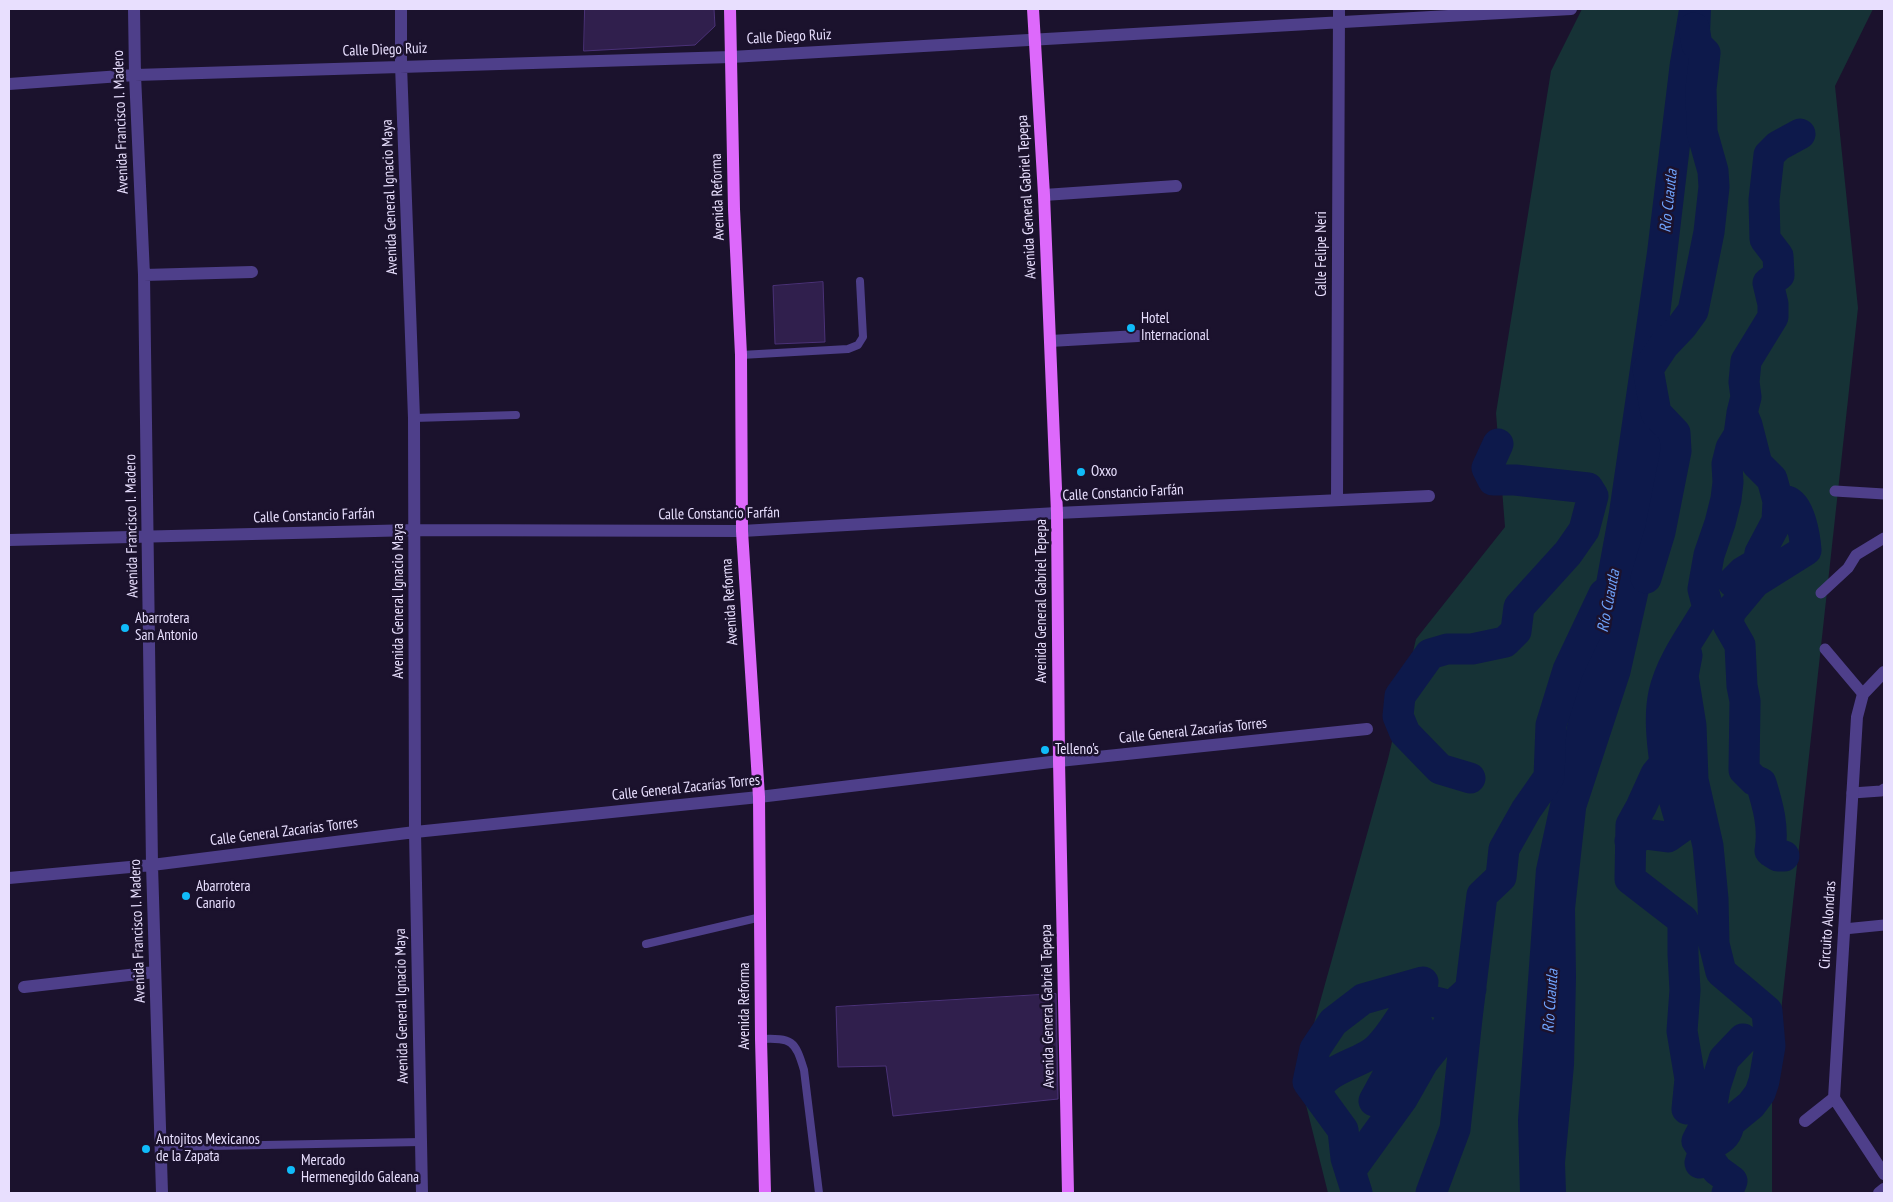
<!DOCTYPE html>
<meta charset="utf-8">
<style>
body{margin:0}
#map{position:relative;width:1893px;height:1202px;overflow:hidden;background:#1b122d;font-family:"PT Sans Narrow",sans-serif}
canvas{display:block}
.frame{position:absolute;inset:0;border:10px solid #e8dffe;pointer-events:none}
</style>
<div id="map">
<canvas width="1893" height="1202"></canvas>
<div class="frame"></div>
</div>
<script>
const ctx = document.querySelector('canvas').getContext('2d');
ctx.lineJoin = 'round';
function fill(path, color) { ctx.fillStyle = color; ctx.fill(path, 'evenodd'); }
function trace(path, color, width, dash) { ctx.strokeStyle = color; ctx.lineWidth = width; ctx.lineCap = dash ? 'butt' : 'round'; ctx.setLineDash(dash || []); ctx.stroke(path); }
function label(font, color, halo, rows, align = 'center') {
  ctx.font = font + ' "PT Sans Narrow",sans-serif'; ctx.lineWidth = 5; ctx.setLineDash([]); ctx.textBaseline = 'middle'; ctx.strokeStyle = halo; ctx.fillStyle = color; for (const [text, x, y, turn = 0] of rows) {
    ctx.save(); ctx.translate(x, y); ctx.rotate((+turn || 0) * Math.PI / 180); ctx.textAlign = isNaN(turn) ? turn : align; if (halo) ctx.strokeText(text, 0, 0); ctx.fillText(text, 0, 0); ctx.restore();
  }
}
fill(new Path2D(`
 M1582,9H1873L1835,86L1858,308L1772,1094V1193H1328L1299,1077L1388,759L1416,639L1505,527L1496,413L1551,71Z`), '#163236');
fill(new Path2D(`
 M1679,9H1711L1710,34L1692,129L1670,315L1661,379L1663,430L1658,551L1630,675L1586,809L1575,909L1576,977L1574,1065L1565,1163L1566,1193H1520L1518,1120L1536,869L1584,648L1609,512L1647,252L1670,62Z`), '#0d194b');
trace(new Path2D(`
 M1778,501C1781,501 1784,501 1787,501C1800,505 1805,537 1806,550L1755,582L1730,612L1728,624L1740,645L1742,686L1745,701L1744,770L1754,780L1761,783C1768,806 1774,827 1770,851L1778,856H1784
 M1646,578L1660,532L1676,451L1675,433L1656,413L1648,369L1664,345L1682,326L1693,311L1709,232L1714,187L1713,171L1702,132L1701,89L1705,53L1697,45L1694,28
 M1733,582L1743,572L1758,563L1760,553L1777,521L1778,501L1772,479L1757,464L1747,425L1742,413
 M1687,655L1683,676L1691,726L1693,780L1708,846L1713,899L1714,944L1721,972L1767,1011L1770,1046L1764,1081L1760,1093L1751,1105L1729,1123C1727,1142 1714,1139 1705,1151C1702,1154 1701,1160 1700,1163
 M1470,778L1440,769L1405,733L1398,716L1400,696L1430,654L1447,649H1472L1505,642L1516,631L1519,607L1568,553L1584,530L1593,496L1588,488L1515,480H1493L1487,468L1498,444
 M1630,841L1645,834L1668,837L1682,827L1667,774L1669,750
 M1317,1093C1322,1068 1363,1064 1378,1048C1392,1035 1403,1013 1415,997L1452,1006L1471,989
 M1374,1101L1410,1035L1418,1025
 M1687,1109L1690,1079L1682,1031L1685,990L1683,954V920L1630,879L1631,825L1641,807L1656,774L1665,763C1662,741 1659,715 1664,693C1671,662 1692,635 1708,608L1703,589L1709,555L1720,523L1726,499L1728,482L1727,464L1731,448L1739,435L1742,413L1746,397L1744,382L1746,361L1773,317V304L1768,283L1779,275L1778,256L1765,239L1764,200L1769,155L1778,146L1800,134
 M1350,1171L1402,1099L1423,1062L1440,1041L1453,1015L1452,1006
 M1357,1193L1346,1158L1343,1130L1308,1082L1315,1049L1333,1022L1363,999L1423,982
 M1431,1193L1455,1129L1467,1018L1482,895L1501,877L1504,849L1526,810L1549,777L1551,725L1568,670L1604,594
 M1727,1193L1732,1181L1717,1170L1697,1141L1710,1116L1715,1087L1724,1059L1743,1039`), '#0d194b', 31);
const building = new Path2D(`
 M585,9H714L715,26L695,45L584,51Z
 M823,282L825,342L775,344L773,286Z
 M1056,994L1058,1099L893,1116L886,1066L838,1067L836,1007Z`);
fill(building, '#301f4d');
trace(building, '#4b3278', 1);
trace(new Path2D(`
 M741,355L848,349L858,345L863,337L860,281
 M414,418L516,415
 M646,944L761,917
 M761,1039C792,1038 795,1040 804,1070L819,1193
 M160,1147L421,1142`), '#4e3f8a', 8);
trace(new Path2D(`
 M1835,491L1884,494
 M1821,593L1848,568L1856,555L1884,538
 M1825,649L1863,694
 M1852,793L1881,791L1884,789
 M1844,929L1884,925`), '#4e3f8a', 11);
trace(new Path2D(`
 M134,9L135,75L144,275L152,865L162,1193
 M401,9V65L414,418L415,832L422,1193
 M9,84L135,75L731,57L1571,9
 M1044,195L1176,186
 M144,275L252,272
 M1050,341L1138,336
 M1337,499L1339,9
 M9,540L415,530L742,531L1057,513L1429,496
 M1884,672L1863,694L1857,717L1834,1098L1884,1174
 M9,878L152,865L415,832L759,797L1059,761L1367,729
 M24,987L155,972
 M1805,1121L1834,1098
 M1879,1193L1884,1189`), '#4e3f8a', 12);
trace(new Path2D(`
 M730,9L734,209L741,355L742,531L759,797L761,1039L765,1193
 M1033,9L1044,195L1057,513L1059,761L1068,1193`), '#dd69fb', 12);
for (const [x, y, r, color] of [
 [1131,328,5,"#10bbf9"],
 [1081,472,5,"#10bbf9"],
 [125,628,5,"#10bbf9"],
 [1045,750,5,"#10bbf9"],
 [186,896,5,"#10bbf9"],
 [146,1149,5,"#10bbf9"],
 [291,1170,5,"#10bbf9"]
]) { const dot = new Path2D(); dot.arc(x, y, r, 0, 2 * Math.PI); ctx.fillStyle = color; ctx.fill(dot); trace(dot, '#1b122d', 2); }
label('15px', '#e8dffe', '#1b122d', [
 ["Calle Diego Ruiz",789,37,-3],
 ["Calle Diego Ruiz",385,50,-2],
 ["Avenida Francisco I. Madero",121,122,-92],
 ["Avenida General Ignacio Maya",390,197,-92],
 ["Avenida Reforma",718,197,-92],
 ["Avenida General Gabriel Tepepa",1027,197,-93],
 ["Calle Felipe Neri",1322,254,-90],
 ["Calle Constancio Farfán",1123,493,-3],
 ["Calle Constancio Farfán",719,514,-1],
 ["Calle Constancio Farfán",314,516,-2],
 ["Avenida Francisco I. Madero",132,526,-91],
 ["Avenida General Ignacio Maya",399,601,-90],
 ["Avenida General Gabriel Tepepa",1042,601,-90],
 ["Avenida Reforma",730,602,-94],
 ["Calle General Zacarías Torres",1193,731,-6],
 ["Calle General Zacarías Torres",686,788,-6],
 ["Calle General Zacarías Torres",284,832,-7],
 ["Circuito Alondras",1828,925,-86],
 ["Avenida Francisco I. Madero",138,931,-92],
 ["Avenida General Ignacio Maya",402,1006,-91],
 ["Avenida Reforma",745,1006,-90],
 ["Avenida General Gabriel Tepepa",1048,1006,-91]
]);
label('15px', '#e8dffe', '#1b122d', [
 ["Hotel",1141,319],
 ["Internacional",1141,336],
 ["Oxxo",1091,472],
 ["Abarrotera",135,619],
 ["San Antonio",135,636],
 ["Telleno's",1055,750],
 ["Abarrotera",196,887],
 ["Canario",196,904],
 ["Antojitos Mexicanos",156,1140],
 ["de la Zapata",156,1157],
 ["Mercado",301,1161],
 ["Hermenegildo Galeana",301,1178]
], 'left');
label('italic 16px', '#6fa3fc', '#1b122d', [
 ["Río Cuautla",1669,201,-84],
 ["Río Cuautla",1609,601,-79],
 ["Río Cuautla",1551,1001,-86]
]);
</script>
